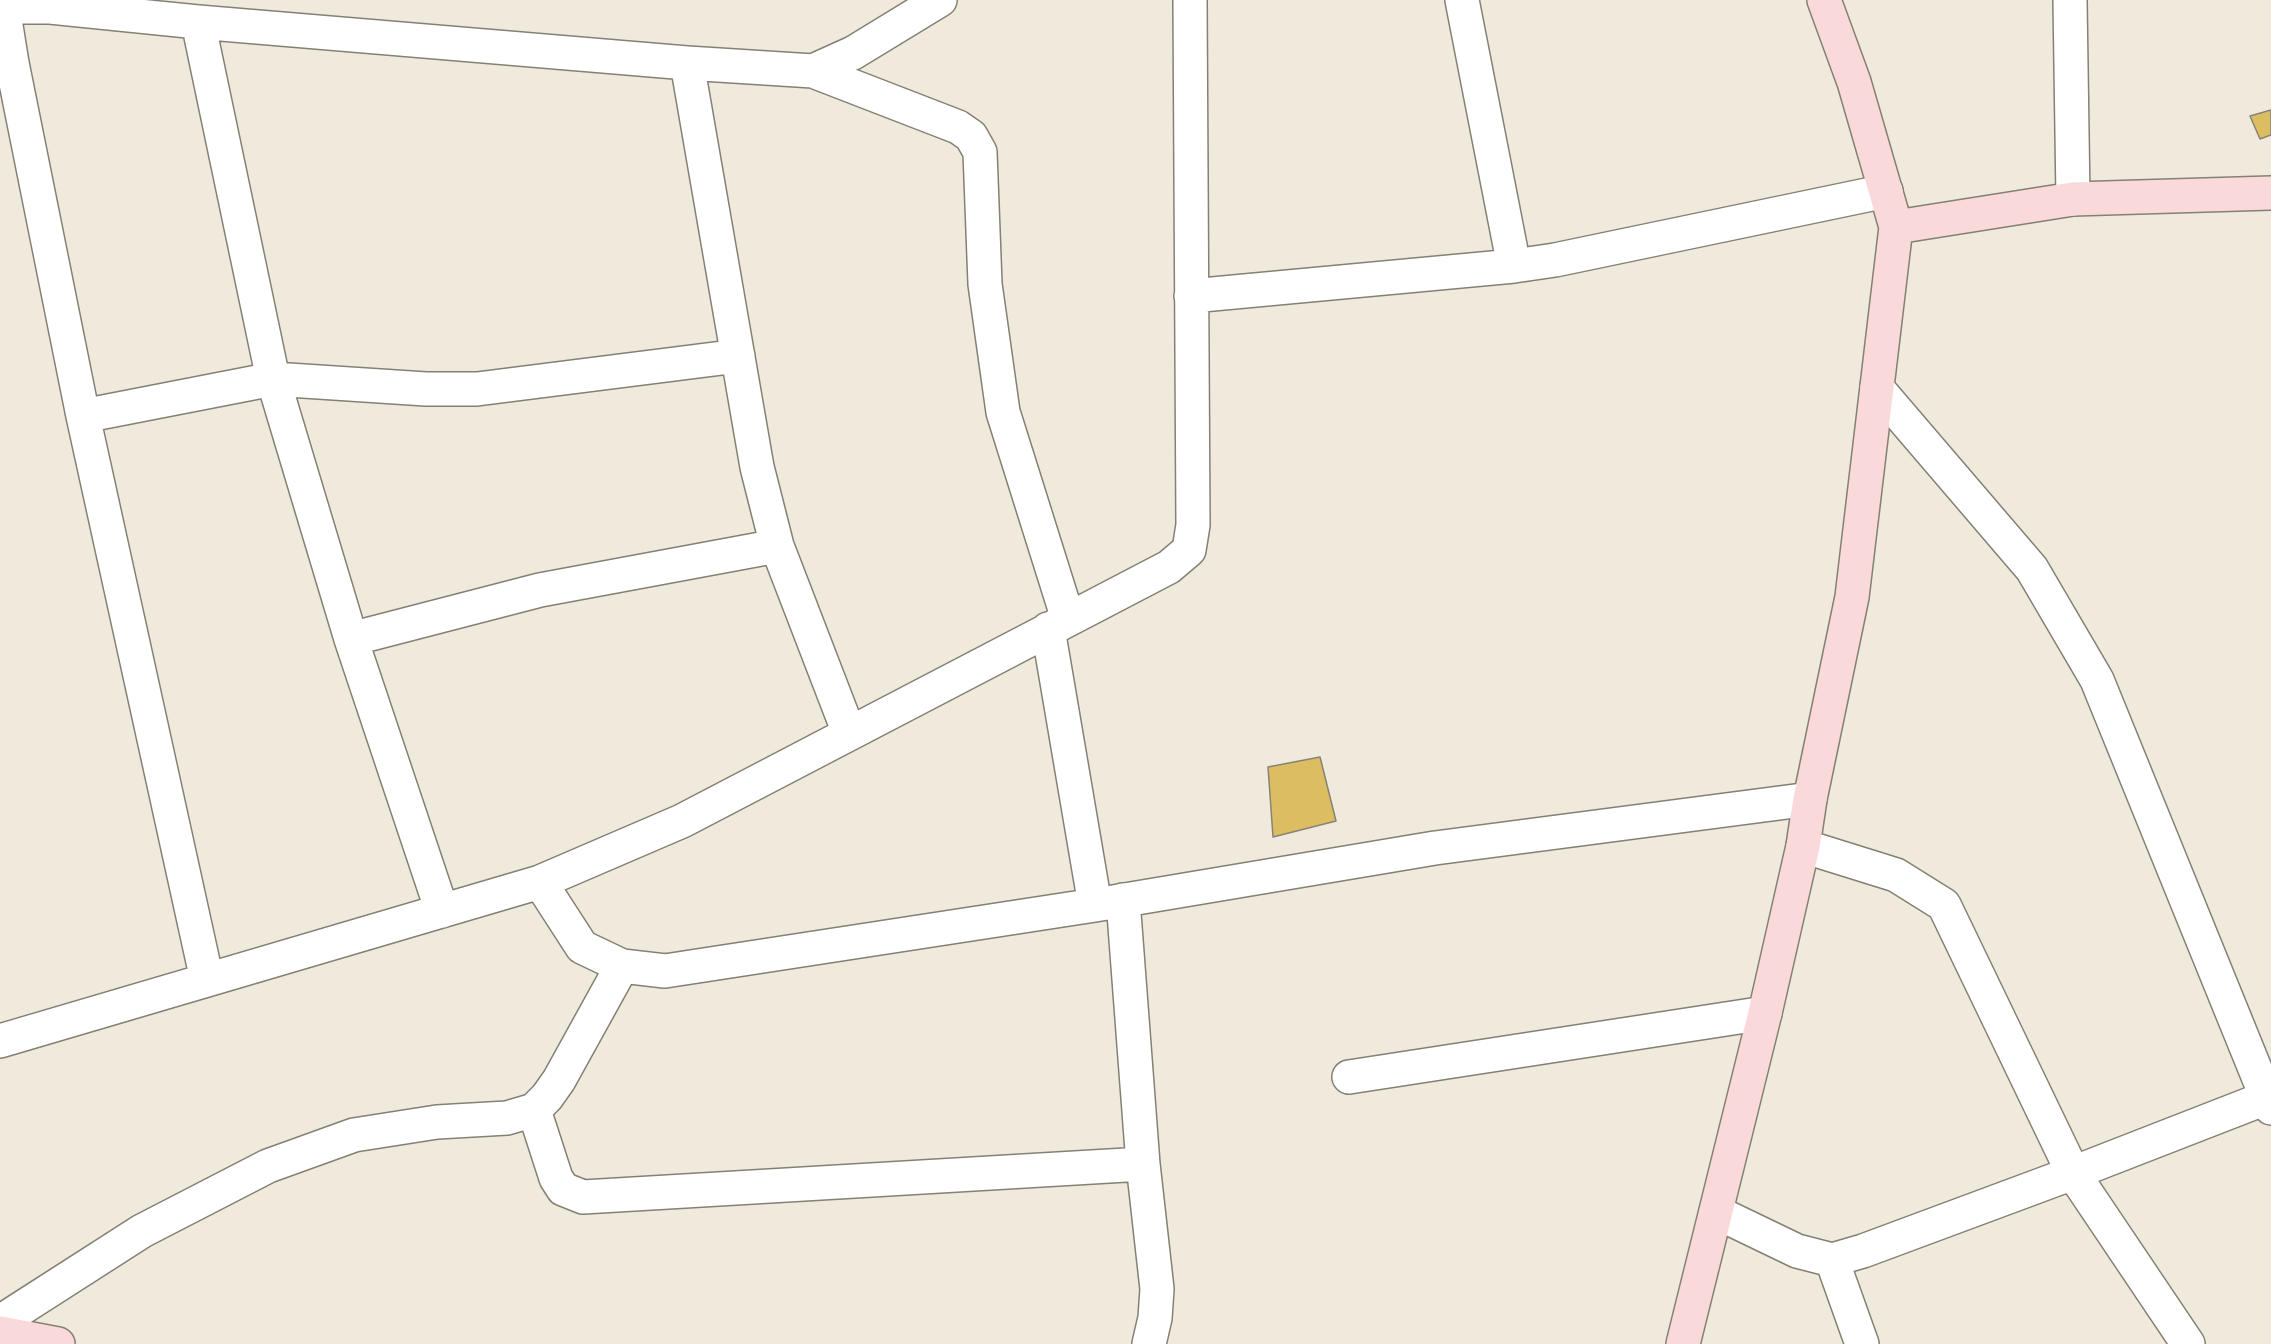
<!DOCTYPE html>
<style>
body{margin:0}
canvas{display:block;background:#efeadc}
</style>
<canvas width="2271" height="1344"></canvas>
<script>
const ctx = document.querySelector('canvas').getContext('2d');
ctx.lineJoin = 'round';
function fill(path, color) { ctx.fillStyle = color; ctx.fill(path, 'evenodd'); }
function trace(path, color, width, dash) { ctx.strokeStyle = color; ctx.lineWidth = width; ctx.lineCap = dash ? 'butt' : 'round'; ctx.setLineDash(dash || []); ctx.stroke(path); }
const building = new Path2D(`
 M2271,110V135L2260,139L2250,116Z
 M1320,757L1336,821L1273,837L1268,767Z`);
fill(building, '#ddbd61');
trace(building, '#888377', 1.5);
const street = new Path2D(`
 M1462,0L1514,266
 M2070,0L2073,199
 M0,7H50L198,22L687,63L813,71L853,53L940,0
 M3,7L12,63L83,416L207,980
 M198,22L273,379L351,639L442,911
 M687,63L757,467L777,546L849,733
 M813,71L958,127L971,136L980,152L985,284L1003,412L1068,619
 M1191,296L1514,266L1555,260L1886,191
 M1877,388L2032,569L2097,680L2271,1108
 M83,416L273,379L426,389H477L738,356
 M1048,629L1095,905
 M351,639L540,590L777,546
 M1803,846L1896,875L1944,905L2073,1173L2188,1344
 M540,882L582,947L622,966L665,971L1095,905L1435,848L1810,799
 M1123,900L1143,1164L1157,1289L1155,1318L1149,1344
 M0,1041L540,882L682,821L1169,567L1189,550L1193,525L1190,0
 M1349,1077L1765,1013
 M534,1110L556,1178L563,1189L583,1197L1143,1164
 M1716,1212L1797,1251L1832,1260L1862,1344
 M1832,1260L1863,1251L2073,1173L2271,1096
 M0,1322L142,1231L268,1166L354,1135L437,1122L507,1118L534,1110L547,1097L559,1080L622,966`);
const secondary = new Path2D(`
 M1896,227L2073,199L2271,193
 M0,1333L58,1344
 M1683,1344L1765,1013L1803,846L1810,799L1852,597L1896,227L1854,82L1824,0`);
trace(street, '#858074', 36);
trace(secondary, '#858074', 36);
trace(street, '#fff', 33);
trace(secondary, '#fad9da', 33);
</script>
